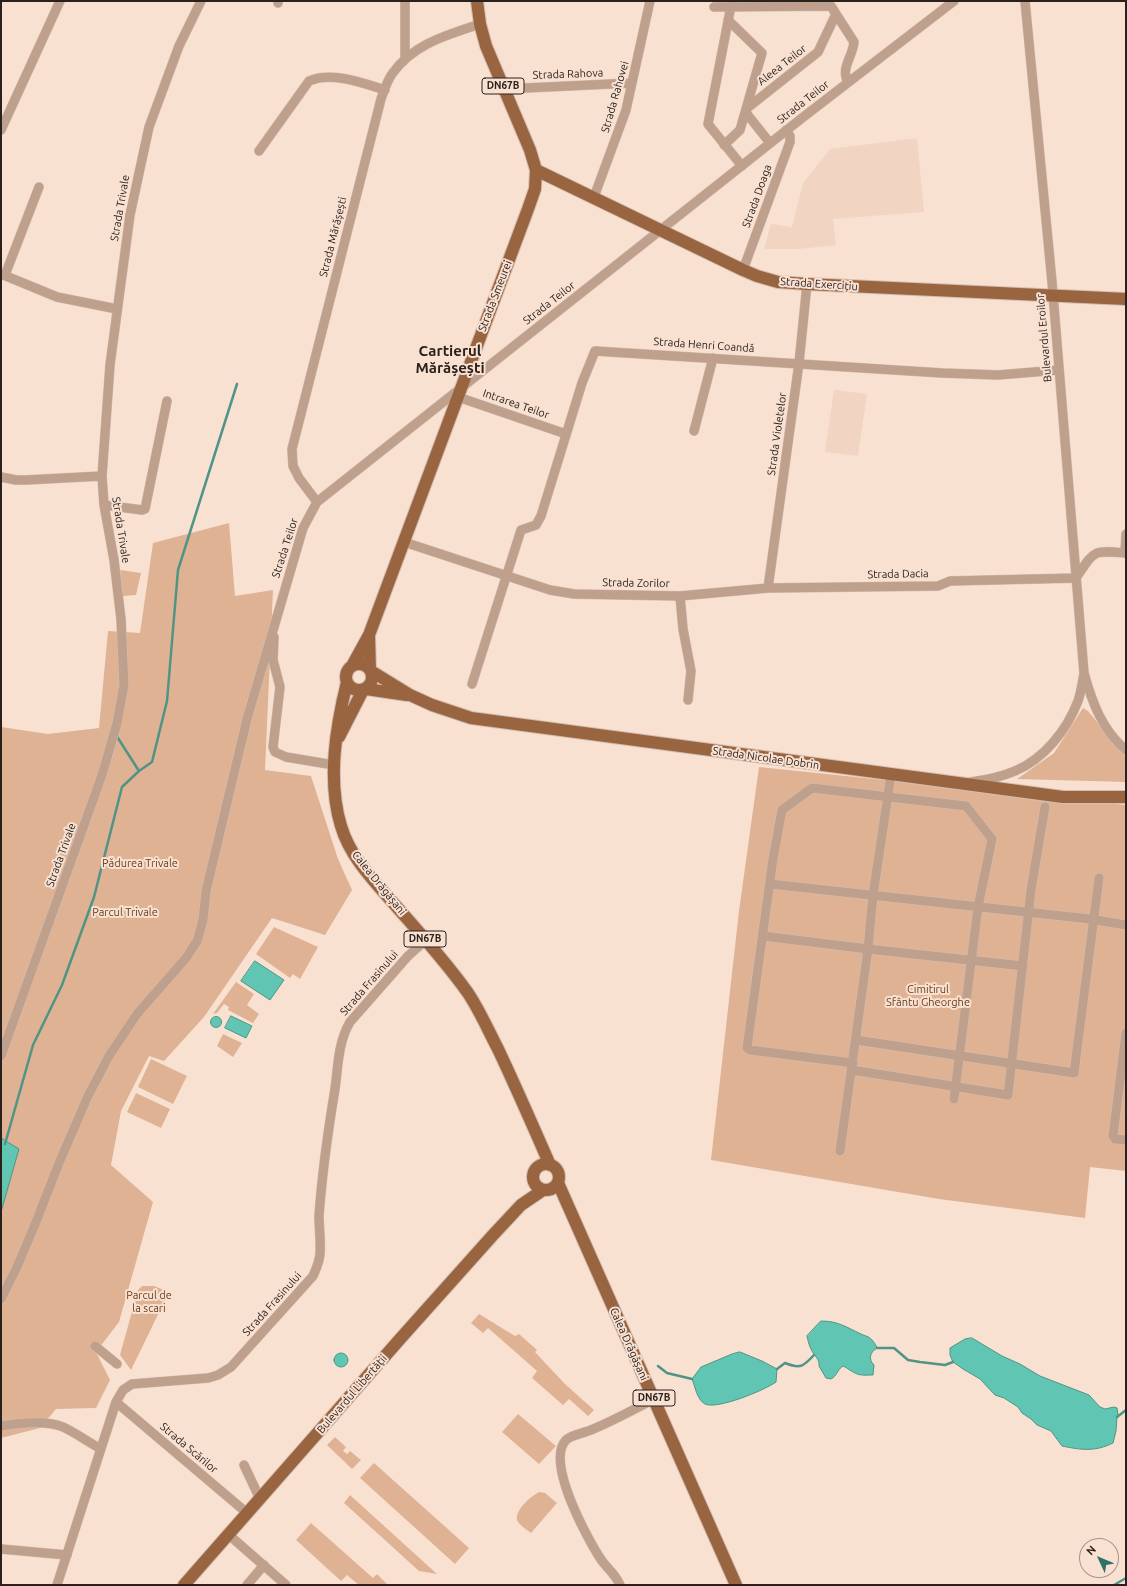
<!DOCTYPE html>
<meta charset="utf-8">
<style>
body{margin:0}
#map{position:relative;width:1127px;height:1586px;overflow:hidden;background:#f9e1d2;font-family:Ubuntu,sans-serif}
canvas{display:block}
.frame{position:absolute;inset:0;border:2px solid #2a211c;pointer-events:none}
.north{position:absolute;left:1079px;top:1538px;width:40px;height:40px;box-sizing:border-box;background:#f9e1d2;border:1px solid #a69489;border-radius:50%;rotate:314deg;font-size:11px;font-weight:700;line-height:16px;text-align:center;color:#2a211c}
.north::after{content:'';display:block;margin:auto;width:14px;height:18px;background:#2d7266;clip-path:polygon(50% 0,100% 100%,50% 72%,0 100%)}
</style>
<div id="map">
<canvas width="1127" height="1586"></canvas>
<div class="frame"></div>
<div class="north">N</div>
</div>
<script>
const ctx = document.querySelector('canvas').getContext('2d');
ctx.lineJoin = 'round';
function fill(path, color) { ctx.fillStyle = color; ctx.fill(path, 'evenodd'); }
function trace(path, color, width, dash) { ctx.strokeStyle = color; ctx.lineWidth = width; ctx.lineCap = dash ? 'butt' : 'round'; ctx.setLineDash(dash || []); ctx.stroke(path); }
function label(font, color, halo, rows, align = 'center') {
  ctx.font = font + ' Ubuntu,sans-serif'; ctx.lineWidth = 4; ctx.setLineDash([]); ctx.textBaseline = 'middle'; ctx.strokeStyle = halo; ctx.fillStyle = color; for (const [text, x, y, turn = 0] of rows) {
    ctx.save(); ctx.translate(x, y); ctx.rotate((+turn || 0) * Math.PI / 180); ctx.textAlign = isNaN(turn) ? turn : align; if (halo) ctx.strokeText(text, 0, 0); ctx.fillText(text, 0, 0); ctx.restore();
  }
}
fill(new Path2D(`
 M917,138L924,212L833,219L836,245L799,249H764L771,224L792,227L803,183L830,149Z
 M834,390L867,394L858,456L825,452Z`), '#f2d4c2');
fill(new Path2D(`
 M229,523L235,596L273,590L265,770L311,776L338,859L352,890L325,935L272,918L204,1017L164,1061L149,1056L121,1111L111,1165L153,1202L119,1322L96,1352L110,1380L96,1408L56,1409L40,1428L1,1438V727L48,734L99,728L108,631L140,633L153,543Z
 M120,570L141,573L136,595L123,596Z
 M1083,708L1088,711L1126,757V782L1017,779L1054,753Z
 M759,767L1126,805V1171L1090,1167L1085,1218L939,1199L711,1160L739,911Z
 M274,927L318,947L300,979L293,974L290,978L256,954Z
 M236,982L254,994L247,1005L259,1014L253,1023L228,1010L229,1007L224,1004L217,1013L213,1014Z
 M223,1034L242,1043L233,1057L217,1046Z
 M151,1059L187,1076L173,1104L138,1087Z
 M136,1093L170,1109L161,1128L127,1112Z
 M142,1286H154L169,1292L131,1370L120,1355L138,1290Z
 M479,1314L515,1336L519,1334L537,1350L535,1352L564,1383L594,1410L588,1416L569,1399L563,1405L532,1378L537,1371L488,1328L483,1333L471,1323Z
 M518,1414L556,1446L539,1464L502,1432Z
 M335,1437L346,1447L343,1451L347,1454L350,1451L361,1460L352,1469L327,1445Z
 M374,1463L469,1548L455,1564L360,1478Z
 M539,1492L545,1493L557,1503L531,1533C527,1530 521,1526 518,1522C512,1512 531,1496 539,1492Z
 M350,1495L437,1574L419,1571L344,1503Z
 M311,1523L373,1578L377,1574L388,1585H359L347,1575L341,1581L296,1540Z`), '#dfb294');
const water = new Path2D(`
 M255,961L284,980L270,1000L241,981Z
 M231,1016L252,1026L246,1038L225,1028Z
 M210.5 1022a5.5 5.5 0 1 1 11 0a5.5 5.5 0 1 1-11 0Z
 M1,1138L19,1149L1,1212Z
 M821,1321C838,1321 846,1327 861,1334C865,1336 869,1336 872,1340C874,1342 876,1345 877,1348C870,1352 868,1359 874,1365L873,1375C867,1375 860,1376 855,1373C850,1371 848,1368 843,1366C837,1370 837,1376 831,1379L826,1378L819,1366C820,1359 814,1356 811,1349C809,1345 808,1341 807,1336Z
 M972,1338L1002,1356L1020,1364L1040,1376L1089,1395L1100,1407L1105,1409L1114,1407L1117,1408L1118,1415L1121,1414L1117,1417L1116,1431L1113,1443C1095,1452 1081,1450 1062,1446L1051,1431L1037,1425L1031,1419L1022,1413L1018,1407L1004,1398L995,1395L980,1379L963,1369L953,1362L950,1355V1348L965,1339Z
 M740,1352L762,1361L777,1369L776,1382C765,1390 717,1410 705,1404C697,1400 695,1386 692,1379L701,1367L732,1354Z
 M334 1360a7 7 0 1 1 14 0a7 7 0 1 1-14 0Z`);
fill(water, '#60c5b3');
trace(water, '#509486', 1);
trace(new Path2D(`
 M116,735L139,771
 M5,1144L33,1045L62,985L94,897L122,787L139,771L152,762L167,701L178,570L237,384
 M877,1348H894L908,1360L920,1362L945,1365L953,1362
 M658,1366L667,1373L692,1379
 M777,1369L785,1363C800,1369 803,1367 814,1355
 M1117,1417L1126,1410
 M1114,1585L1126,1578`), '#509486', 2.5);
const minor = new Path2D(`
 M278,1V3
 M405,1V58
 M1025,1L1052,282L1084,673C1092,702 1102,730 1126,750
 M731,6L708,124L742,166
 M714,7L831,6L836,14L818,52L746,109L747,114L770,143
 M836,14L854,42C853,56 840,69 848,82
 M504,89L632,83
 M1,130L60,1
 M724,145L740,130L762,53L728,20
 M259,151L309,81C331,71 363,83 385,90
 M594,197L626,110L650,1
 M743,270L790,142V136L786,130
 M1,274L57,297L117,309
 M5,275L39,187
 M458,397L566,434
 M694,431L713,358
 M1,477L16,480H26L102,476
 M317,502L299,478L293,466L292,449L381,99C384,91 387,81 392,74C413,44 447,35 480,24
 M104,505L142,510L145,509L167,401
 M404,542L550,590L574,594L680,596L768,588L938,586L950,581L1076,578C1095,550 1092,550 1126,553
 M1125,553L1126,534
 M768,588L799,363L807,284
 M680,596L683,629L691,671L688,700
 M274,637L273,660L280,687L273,747L275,752L286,757L334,765
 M472,684L521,530L536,525L541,516L582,383L595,351L942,373L998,375L1059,370
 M971,782C986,780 1001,777 1015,771C1044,759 1067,730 1078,701C1081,693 1082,683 1084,674
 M770,884L1090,919L1126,925
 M763,936L868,949L1023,966
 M1126,1033L1113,1136L1115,1139L1126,1140
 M856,1040L1074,1073L1099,878
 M1,1056L102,775L117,723L124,685L121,619L114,560L104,505L102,476L110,365L130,215L149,127L179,46L201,1
 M853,1063L750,1050L747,1048L773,859L782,810L812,788L966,806L992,839L978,907L954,1099
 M852,1070L1008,1095L1031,890L1045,807
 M840,1151L868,949L873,895L891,775
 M1,1299L16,1269L34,1227L59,1163L88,1096L109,1056L137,1014L186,958L197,941L203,920L206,891L247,719L303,528L317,502L802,118L954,1
 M95,1346L117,1364
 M116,1402L247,1513
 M1,1426C17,1423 48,1420 63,1427C76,1433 88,1442 101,1449
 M244,1465L260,1499
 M229,1535L286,1585
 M1,1549L67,1555
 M57,1585L116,1402L123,1390L132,1384L208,1378L218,1375L231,1367L313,1276C316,1269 320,1261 320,1253C321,1241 319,1228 319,1216C322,1174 328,1131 335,1089C338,1067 338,1042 350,1022L408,956L426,940
 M247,1585L264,1565
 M620,1585C616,1575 608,1569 602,1561C588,1540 545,1462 566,1440C571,1435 584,1433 591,1430C613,1421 633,1410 654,1399`);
const major = new Path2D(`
 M536,170L743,270L757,276L778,282L807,284L1126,299
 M369,635L370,670
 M346 677a13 13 0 1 1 26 0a13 13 0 1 1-26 0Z
 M352,666L369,635L528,209L535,189L536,170L530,150L486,46L480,24L477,1
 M371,671L410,695L432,705L471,718L1063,797H1126
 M347,682C336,727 327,780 341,826C350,857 374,881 395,905C420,933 446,962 468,993C480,1011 488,1030 498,1049C516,1087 533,1126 550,1165
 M366,689L407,695
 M339,737L363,690
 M533 1177a13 13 0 1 1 26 0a13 13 0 1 1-26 0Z
 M558,1183L736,1585
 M184,1585L400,1339L493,1235L521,1205L543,1190`);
trace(minor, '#d4beb1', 10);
trace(major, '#d4beb1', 14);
trace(minor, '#bea08d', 9);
trace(major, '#996440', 12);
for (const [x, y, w] of [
 [503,86,42],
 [425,939,42],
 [654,1398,42]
]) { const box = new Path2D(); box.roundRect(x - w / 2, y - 8, w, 16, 3); ctx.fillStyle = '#f9e1d2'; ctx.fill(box); trace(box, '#2a211c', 1); }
label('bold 10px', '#2a211c', null, [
 ["DN67B",503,86],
 ["DN67B",425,939],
 ["DN67B",654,1398]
]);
label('11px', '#2a211c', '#f9e1d2', [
 ["Aleea Teilor",782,65,-38],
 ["Strada Rahova",568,74,-2],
 ["Strada Rahovei",615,97,-74],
 ["Strada Teilor",803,102,-38],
 ["Strada Doaga",757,196,-70],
 ["Strada Trivale",120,208,-80],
 ["Strada Mărășești",333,237,-76],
 ["Strada Exercițiu",819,284,4],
 ["Strada Smeurei",495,296,-69],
 ["Strada Teilor",549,303,-38],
 ["Bulevardul Eroilor",1044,338,-95],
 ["Strada Henri Coandă",704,345,4],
 ["Intrarea Teilor",516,404,19],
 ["Strada Violetelor",777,434,-82],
 ["Strada Trivale",121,530,81],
 ["Strada Teilor",285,548,-72],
 ["Strada Dacia",898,574,-1],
 ["Strada Zorilor",636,583,1],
 ["Strada Nicolae Dobrin",766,758,8],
 ["Strada Trivale",61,855,-70],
 ["Calea Drăgășani",379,883,51],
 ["Strada Frasinului",369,983,-49],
 ["Strada Frasinului",272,1304,-48],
 ["Calea Drăgășani",629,1344,66],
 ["Bulevardul Libertății",352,1394,-49],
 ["Strada Scărilor",189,1448,40]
]);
label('11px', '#683c1a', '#f9e1d2', [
 ["Pădurea Trivale",140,863],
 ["Parcul Trivale",125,912],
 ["Cimitirul",928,989],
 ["Sfântu Gheorghe",928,1002],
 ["Parcul de",149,1295],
 ["la scari",149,1308]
]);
label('bold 15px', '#2a211c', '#f9e1d2', [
 ["Cartierul",450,351],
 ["Mărășești",450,368]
]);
</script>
